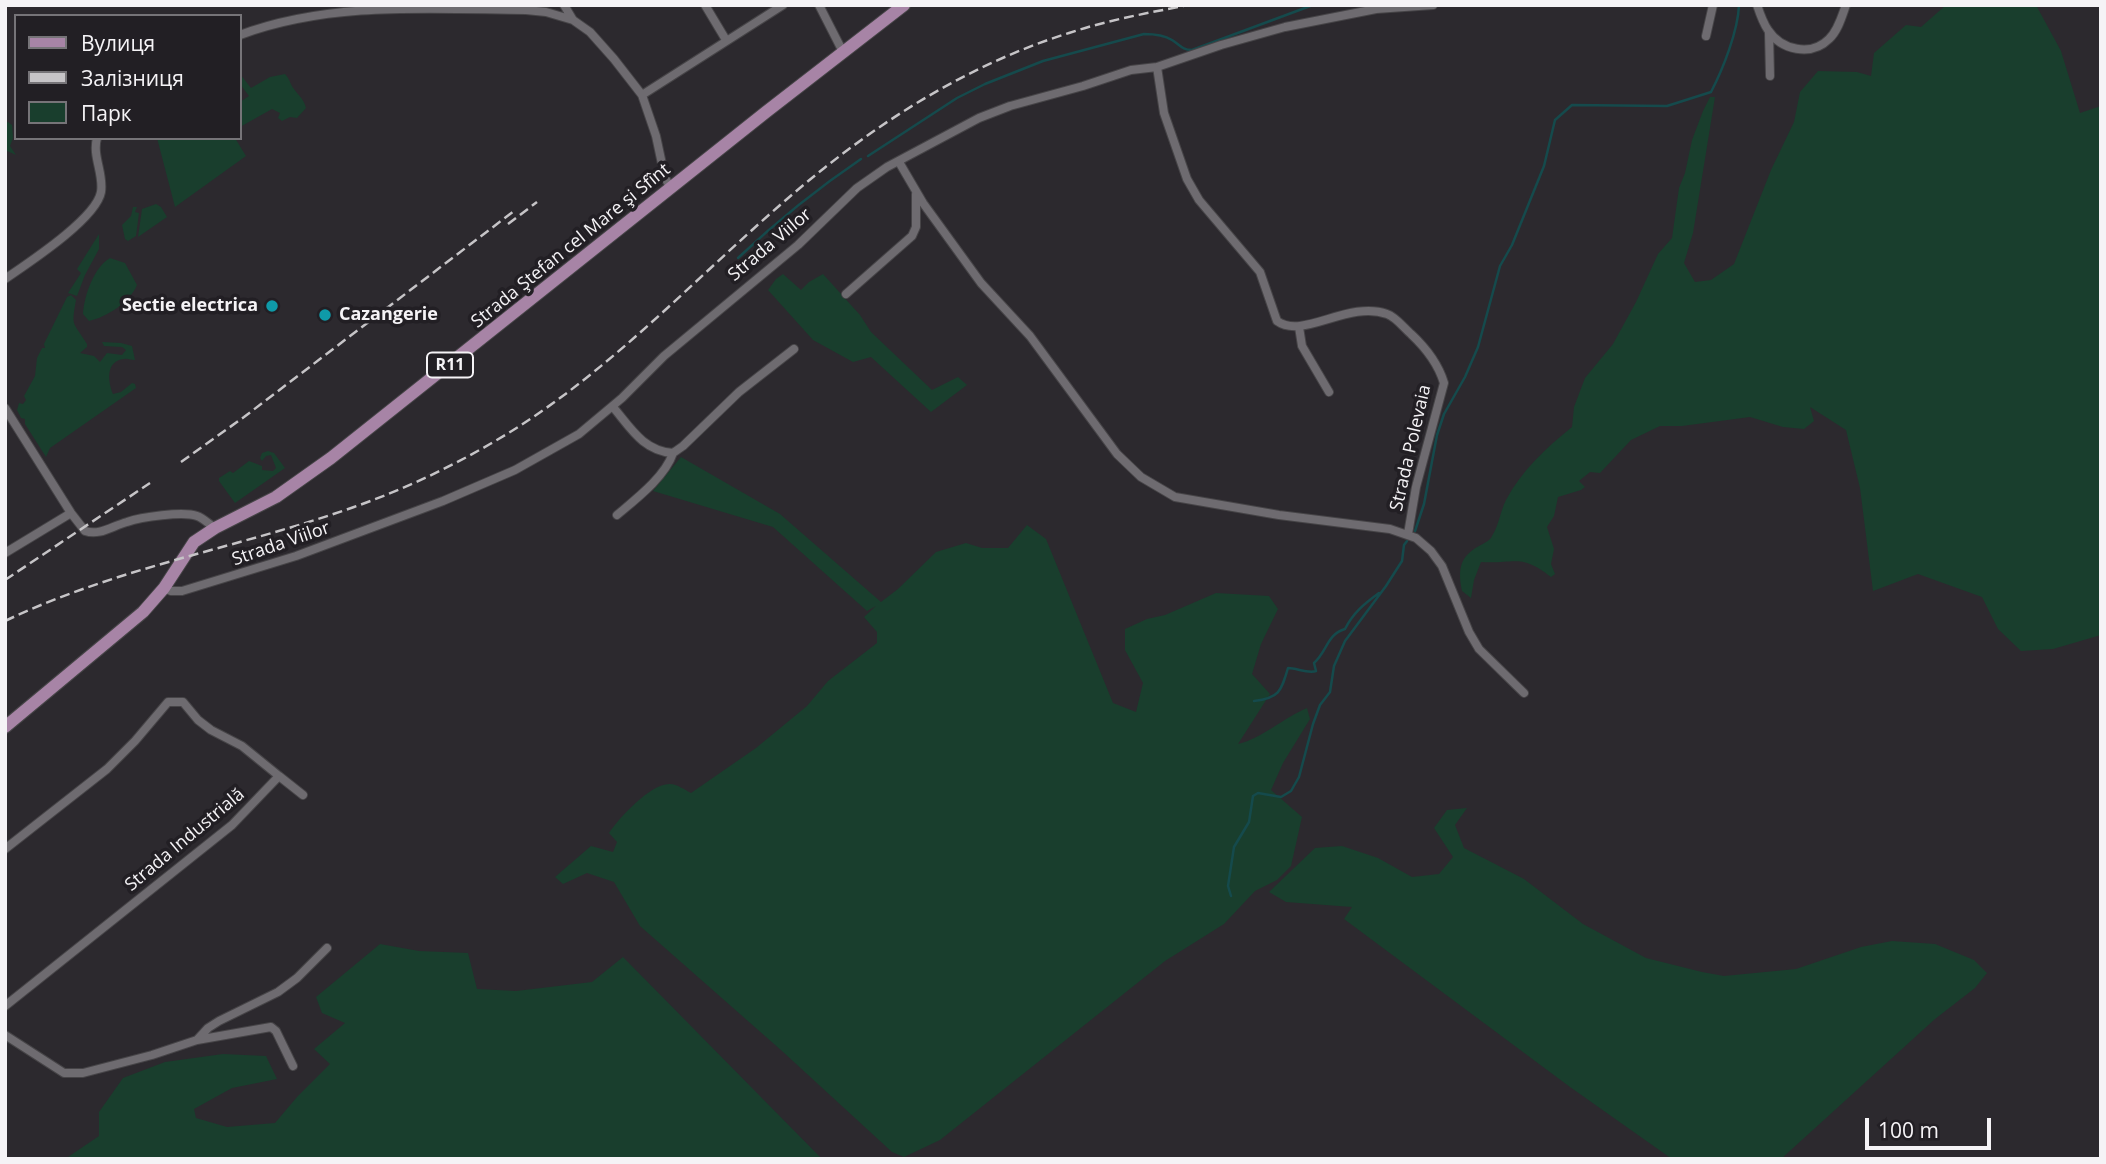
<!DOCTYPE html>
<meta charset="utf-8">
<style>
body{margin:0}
#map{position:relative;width:2106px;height:1164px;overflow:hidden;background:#2c292e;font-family:"Open Sans",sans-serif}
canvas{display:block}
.frame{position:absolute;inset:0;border:7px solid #f5f3f6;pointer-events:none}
.legend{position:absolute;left:14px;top:14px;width:228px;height:126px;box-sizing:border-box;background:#221f24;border:2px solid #767478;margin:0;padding:9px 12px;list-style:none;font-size:21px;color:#f5f3f6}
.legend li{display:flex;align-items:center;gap:14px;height:35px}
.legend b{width:35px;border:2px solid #767478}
.scale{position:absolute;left:1865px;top:1118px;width:126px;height:32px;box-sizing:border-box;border:4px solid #f5f3f6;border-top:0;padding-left:9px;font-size:21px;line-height:24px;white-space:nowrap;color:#f5f3f6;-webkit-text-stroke:5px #221f24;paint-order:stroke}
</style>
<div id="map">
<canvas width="2106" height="1164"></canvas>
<div class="frame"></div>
<ul class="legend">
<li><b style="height:9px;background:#a784a6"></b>Вулиця</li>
<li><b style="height:9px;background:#c6c4c7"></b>Залізниця</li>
<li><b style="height:19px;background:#193e2d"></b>Парк</li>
</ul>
<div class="scale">100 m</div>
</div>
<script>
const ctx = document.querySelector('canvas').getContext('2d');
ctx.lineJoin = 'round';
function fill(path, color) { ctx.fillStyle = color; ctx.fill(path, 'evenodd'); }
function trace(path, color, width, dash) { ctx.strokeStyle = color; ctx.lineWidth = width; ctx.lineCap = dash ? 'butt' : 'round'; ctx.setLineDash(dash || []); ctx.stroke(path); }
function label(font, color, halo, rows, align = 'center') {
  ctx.font = font + ' "Open Sans",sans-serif'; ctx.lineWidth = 7; ctx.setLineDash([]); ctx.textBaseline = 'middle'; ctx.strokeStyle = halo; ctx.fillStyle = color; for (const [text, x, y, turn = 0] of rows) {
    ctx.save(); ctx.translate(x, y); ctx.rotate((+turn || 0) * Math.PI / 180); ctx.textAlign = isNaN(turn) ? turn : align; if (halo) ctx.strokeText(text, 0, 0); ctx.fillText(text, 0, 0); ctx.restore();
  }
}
fill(new Path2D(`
 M1946,5H2036L2061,51L2080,113L2101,106V635L2053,649L2021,651L1998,629L1982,597L1918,574L1873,591L1860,488L1846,430L1810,407L1814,421L1804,429L1783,427L1750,417L1682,426H1660L1631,440L1600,473L1590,472L1579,481L1585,487L1581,490L1558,497L1554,516L1547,527L1554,549L1551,564L1555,574L1551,577C1521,553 1515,564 1481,562L1474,580L1471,598L1462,591C1458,570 1459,557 1479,546C1484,543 1490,541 1492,536C1499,525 1500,512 1506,500C1522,470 1546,448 1572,427L1574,407L1585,378L1613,344L1636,302L1658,254L1672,238L1679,188L1685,173L1692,140L1703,111L1710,97H1715L1693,233L1684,263L1695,282L1711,280L1734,264L1771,170L1794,122L1800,92L1818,71L1857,72L1871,76L1874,53L1906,25L1921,27Z
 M240,74L251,88L270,77L285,74C290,79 290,84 294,89C299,96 304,99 306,108L297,118L290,117L282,121L278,118L280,113L272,109L240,127V102L249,96L240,84Z
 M8,122L12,125L13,138L10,146L16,155L5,150V123Z
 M157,138H235L246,156L175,207Z
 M156,204L161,207L167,217L138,237L142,209Z
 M133,207H137L135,212L139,213L136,236L128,241L125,239L122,225L131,216Z
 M99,234V249L85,275L77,296L68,293L81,273L77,269Z
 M110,258L125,263L137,285C130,302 107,317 89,321L83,314C84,296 94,267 110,258Z
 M783,274L801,290L809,282L823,274L860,315L871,332L932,390L958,377L967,385L931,412L871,357L853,362L813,340L768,290L776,279Z
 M71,295L76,300C71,328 73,321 87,344V347L80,353L94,356L100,362L107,353L122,355L126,350L122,347L104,346L102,342L121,343L132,346L135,360C131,360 127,358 124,359C105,361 108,382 113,394L121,392L132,383L135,384L136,388L50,448L46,457L25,424V419L21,418L17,410L19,403L23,404L26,400L24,396L35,376L37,358L42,348H45L44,344L67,297Z
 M268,451L274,453L285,468L235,503L219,481V478L230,471L233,473L249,461L262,466V470L273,471L276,468L271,455L266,456L262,461L260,458L262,453Z
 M681,457L780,514L881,602L898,589L936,552L966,543L982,548H1008L1027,525L1046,539L1113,703L1136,712L1143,683L1125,650V629L1147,619L1165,615L1216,593L1269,596L1278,609L1261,644L1252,674L1270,694L1238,744C1263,738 1283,718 1307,708L1310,719L1283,763L1271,790L1302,817L1291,866L1277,880L1255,891L1224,924L1165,961L940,1140L904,1157L892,1152L782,1051L640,926L614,882L587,873L563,884L555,877L591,846L613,852L617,842L609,833C619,818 651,783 670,784C677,784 685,790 691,793L756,748L807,706L828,681L877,643V632L864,617L876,606L867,611L773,527L653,491Z
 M1467,808L1455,825L1464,848L1524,879L1583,924L1646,958L1702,972L1724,976L1796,969L1861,947L1892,941L1935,944L1974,960L1987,973L1975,988L1935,1019L1781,1159H1672L1570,1087L1344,919L1352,907L1286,902L1269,892L1315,848L1342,846L1378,858L1412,877L1439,874L1453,857L1434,828L1447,810Z
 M380,944L419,951L468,953L477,989L516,991L592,982L623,957L822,1159H44L68,1157L99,1136V1112L123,1078L165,1062L223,1054L266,1056L277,1079L232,1088L194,1109L196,1118L227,1127L275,1123L297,1097L330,1064L314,1049L345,1023L322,1013L316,997Z`), '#193e2d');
trace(new Path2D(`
 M868,156L957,98L985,84L1043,61L1144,34C1153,34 1164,35 1172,40C1180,45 1182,50 1192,50L1313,5
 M738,258C776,222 818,188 861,159
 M1415,531L1424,504L1437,435L1444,414L1465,377L1478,347L1500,266L1512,245L1544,166L1555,120L1572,105L1667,106L1711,92C1723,69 1738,31 1739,5
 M1254,701C1279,698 1281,692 1288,668C1297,668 1308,674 1316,671L1314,663C1327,652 1327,634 1345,629C1353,613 1364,604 1379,593
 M1231,896L1228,886L1234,847L1249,822L1253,796L1258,793L1281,797L1291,791L1299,777L1313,724L1320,705L1330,692L1334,666L1345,641L1386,586L1402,561L1404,545L1407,541`), '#154a4c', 2.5);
const street = new Path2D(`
 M564,5L573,20
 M705,5L726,40
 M819,5L843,52
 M1757,5C1760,14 1763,23 1768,30C1781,50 1811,57 1829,39C1838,31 1842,16 1846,5
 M1769,33L1770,76
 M240,35C331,1 431,9 526,10L546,12L573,20L590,32L614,59L642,95L656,136L665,178L671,188
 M1706,36L1713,5
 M1157,67L1164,113L1187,179L1199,200L1260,272L1277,321C1303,340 1348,300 1387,314C1396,317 1404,328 1411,334C1426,348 1438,363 1444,383L1416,487L1408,534
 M642,95L783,5
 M899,162L923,203L981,283L1030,336L1117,454L1141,477L1175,497L1279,515L1390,529L1416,538L1431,551L1442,566L1469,632L1479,649L1524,693
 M5,279C28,263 96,219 101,192C104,174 92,156 97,138
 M846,294L912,236L916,227V194
 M1299,327L1302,346L1329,392
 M613,407C630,427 643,451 673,453L683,446L739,392L794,349
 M5,408L71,513L85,531C100,536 112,526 127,522C141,517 183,511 197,516C203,518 209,524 215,528
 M617,515C636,499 665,477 673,453
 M5,553L71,513
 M164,588L171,591H182L296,556L443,501L515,470L579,434L622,398L664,356L798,245L857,188L887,167L979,118L1010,106L1083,86L1131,70L1157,67L1221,45L1285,27L1376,9L1433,5
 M279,776L303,795
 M5,849L107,769L135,741L168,702H183L198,720L211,730L242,746L279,776L232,825L5,1006
 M5,1035L64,1073H83L152,1055L197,1040L208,1028L219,1021L278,992L297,978L327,948
 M197,1040L271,1027L276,1031L293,1066`);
const primary = new Path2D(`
 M5,727L143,612L164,588L194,542L215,528L276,497L331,458L766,112L904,5`);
trace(street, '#464447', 10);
trace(primary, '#464447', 14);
trace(street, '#6e6b70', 8);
trace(primary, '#a784a6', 12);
trace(new Path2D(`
 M508,224L537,202
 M181,462L244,417L514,211
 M5,580L150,483
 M5,621C118,567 238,548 354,507C402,490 447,469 490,444C600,381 684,289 779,206C864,131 960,67 1069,33C1108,20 1148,13 1188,5`), '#c6c4c7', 2.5, [10, 5]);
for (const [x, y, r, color] of [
 [272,306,7,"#0f9aa8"],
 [325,315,7,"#0f9aa8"]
]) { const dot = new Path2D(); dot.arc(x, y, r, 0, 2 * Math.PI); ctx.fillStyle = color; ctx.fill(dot); trace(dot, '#221f24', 2.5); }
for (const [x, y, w] of [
 [450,365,46]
]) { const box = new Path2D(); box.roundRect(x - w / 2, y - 12.5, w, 25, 5); ctx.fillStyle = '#221f24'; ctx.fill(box); trace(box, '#f5f3f6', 2); }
label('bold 16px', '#f5f3f6', null, [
 ["R11",450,365]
]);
label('18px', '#f5f3f6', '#221f24', [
 ["Strada Viilor",770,245,-40],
 ["Strada Ştefan cel Mare şi Sfînt",571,246,-39],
 ["Strada Polevaia",1411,448,-77],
 ["Strada Viilor",281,544,-19],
 ["Strada Industrială",185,840,-40]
]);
label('bold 18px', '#f5f3f6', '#221f24', [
 ["Sectie electrica",258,306],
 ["Cazangerie",339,315,"left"]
], 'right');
</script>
